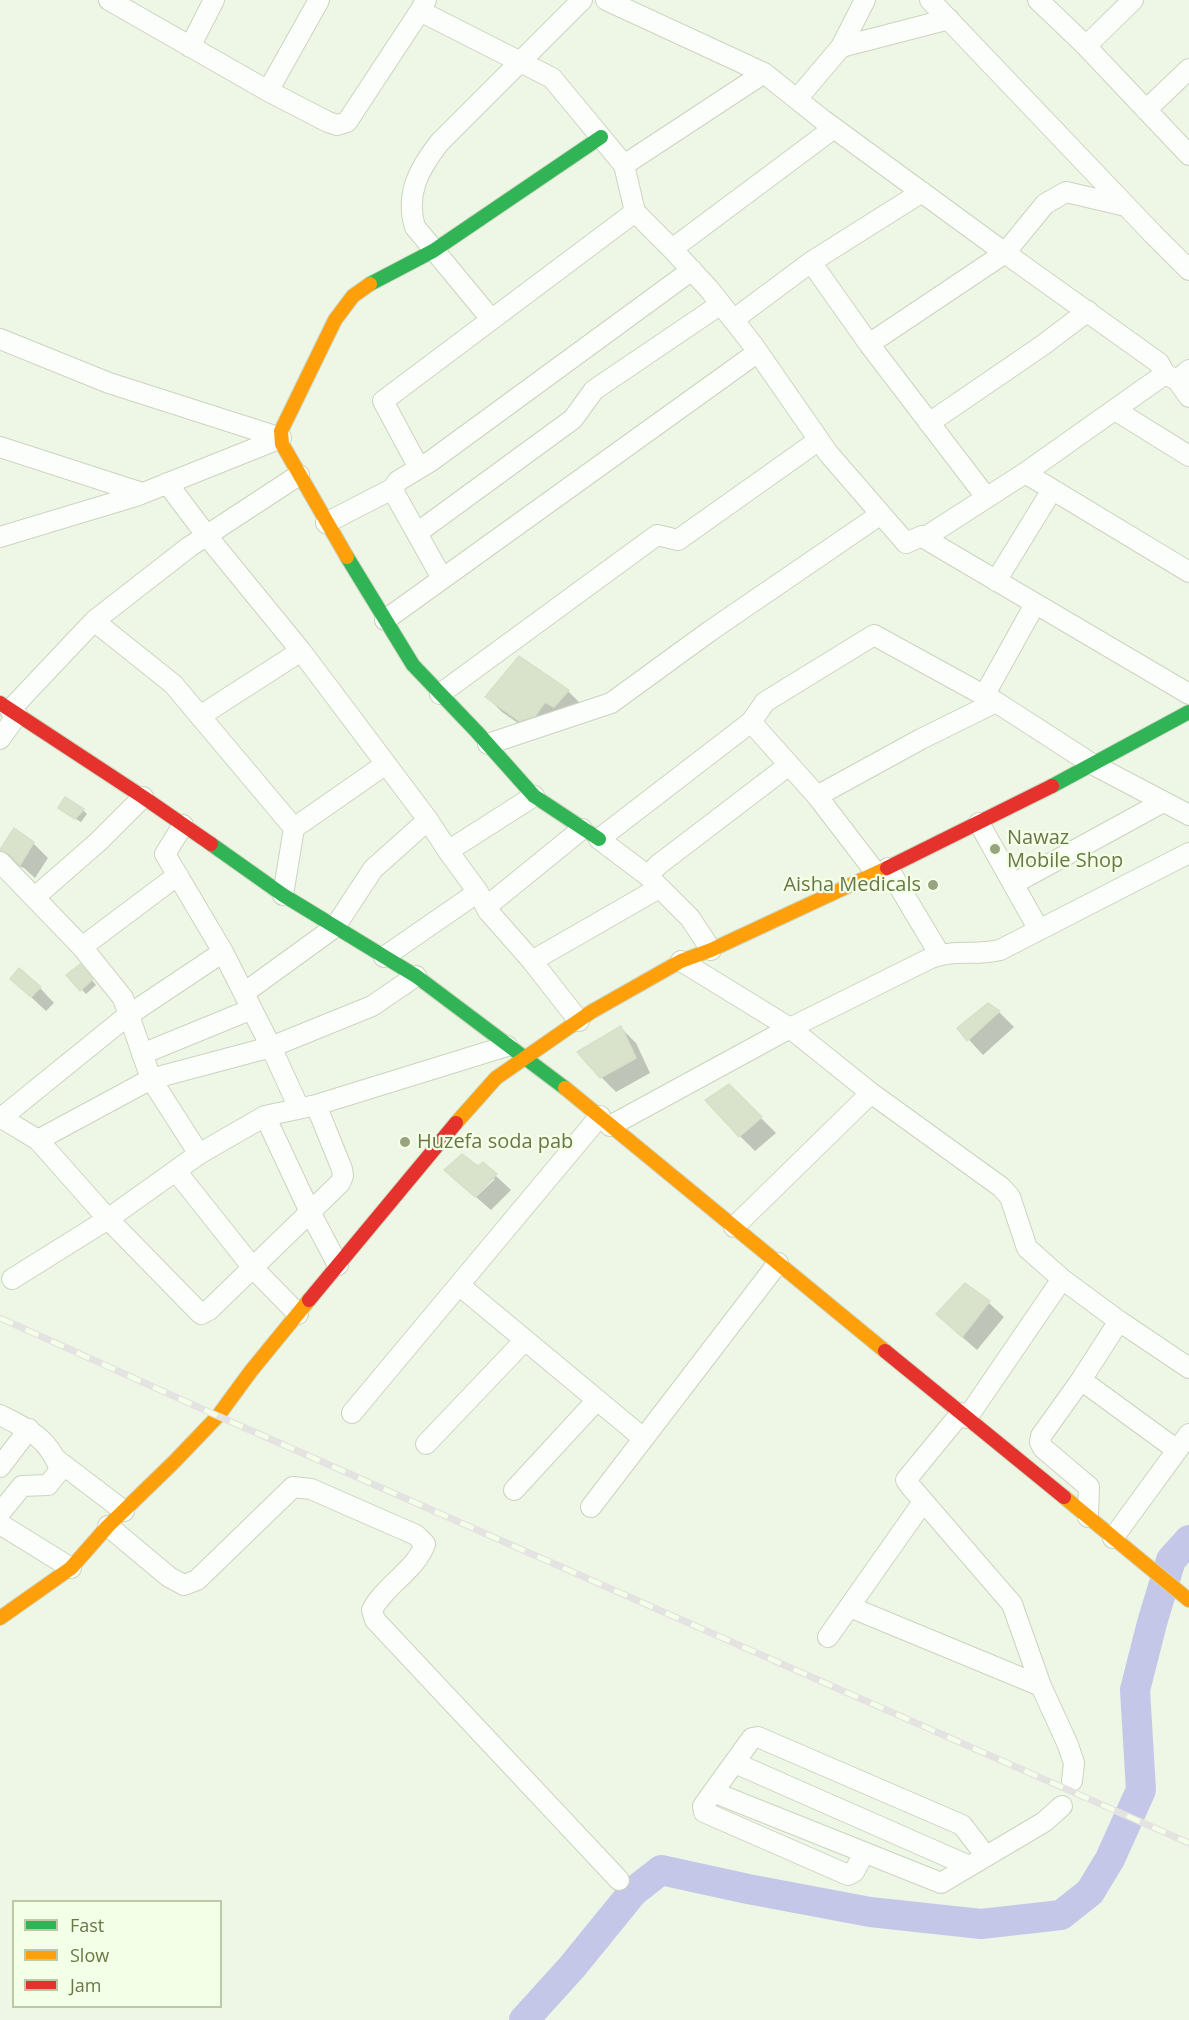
<!DOCTYPE html>
<style>
body{margin:0}
#map{position:relative;width:1189px;height:2020px;overflow:hidden;background:#eef7e6;font-family:"Open Sans",sans-serif}
canvas{display:block}
.legend{position:absolute;left:12px;top:1900px;width:210px;height:108px;box-sizing:border-box;background:#f3ffe7;border:2px solid #bcc9a6;margin:0;padding:8px 10px;list-style:none;font-size:18px;color:#6a7745}
.legend li{display:flex;align-items:center;gap:12px;height:30px}
.legend b{width:30px;border:2px solid #bcc9a6}
</style>
<div id="map">
<canvas width="1189" height="2020"></canvas>
<ul class="legend">
<li><b style="height:8px;background:#30b455"></b>Fast</li>
<li><b style="height:8px;background:#ff9f0a"></b>Slow</li>
<li><b style="height:8px;background:#e5322d"></b>Jam</li>
</ul>
</div>
<script>
const ctx = document.querySelector('canvas').getContext('2d');
ctx.lineJoin = 'round';
function fill(path, color) { ctx.fillStyle = color; ctx.fill(path, 'evenodd'); }
function trace(path, color, width, dash) { ctx.strokeStyle = color; ctx.lineWidth = width; ctx.lineCap = dash ? 'butt' : 'round'; ctx.setLineDash(dash || []); ctx.stroke(path); }
function label(font, color, halo, rows, align = 'center') {
  ctx.font = font + ' "Open Sans",sans-serif'; ctx.lineWidth = 4.5; ctx.setLineDash([]); ctx.textBaseline = 'middle'; ctx.strokeStyle = halo; ctx.fillStyle = color; for (const [text, x, y, turn = 0] of rows) {
    ctx.save(); ctx.translate(x, y); ctx.rotate((+turn || 0) * Math.PI / 180); ctx.textAlign = isNaN(turn) ? turn : align; if (halo) ctx.strokeText(text, 0, 0); ctx.fillText(text, 0, 0); ctx.restore();
  }
}
fill(new Path2D(`
 M568,691L583,706L535,735L502,712L487,697Z
 M83,810L87,814L81,822L64,812Z
 M33,843L48,858L35,878L24,868L16,865L1,850Z
 M84,970L96,985L86,994L68,975Z
 M12,979L40,988L54,1003L46,1011Z
 M988,1005L999,1012L1014,1027L983,1055L959,1029Z
 M621,1028L636,1043L650,1073L616,1092L601,1077Z
 M729,1086L776,1133L755,1151L740,1136Z
 M483,1164L511,1190L491,1210L476,1197L495,1179H490L478,1168Z
 M965,1285L989,1303L1004,1317L977,1350L953,1329Z`), '#0003');
trace(new Path2D(`
 M524,2020L572,1967L633,1892L661,1870L748,1889L870,1912L981,1924L1061,1915L1090,1892L1110,1859L1141,1790L1135,1690L1152,1623L1171,1560L1189,1540`), '#c5c7e8', 30);
const building = new Path2D(`
 M519,656L569,690L554,707L545,702L535,716L519,721L485,697Z
 M65,797L84,809L75,819L58,808Z
 M14,828L34,842L20,865L8,853L0,850Z
 M80,964L93,979L80,991L66,975Z
 M19,968L41,987L31,997L10,979Z
 M988,1003L1000,1011L967,1041L957,1028Z
 M621,1026L636,1058L600,1078L577,1052Z
 M729,1084L762,1117L739,1137L705,1100Z
 M462,1154L478,1166L483,1162L497,1174L475,1197L444,1170Z
 M965,1283L990,1301L962,1337L936,1314Z`);
fill(building, '#d9e2ca');
trace(building, '#d7e0c8', 1.5);
const street = new Path2D(`
 M109,0L268,91L328,122L337,125L347,122L420,11
 M426,0L420,11L552,78L624,165L635,212
 M606,0L764,73L823,120L1005,253L869,344
 M930,0L1153,234L1189,270
 M1038,0L1083,43L1189,155
 M1086,46L1133,0
 M190,47L214,0
 M841,47L865,0
 M268,91L319,0
 M797,99L841,47L949,19
 M1146,110L1189,69
 M834,128L672,249L709,289L753,345L828,453L906,543L922,536L924,538
 M624,165L764,73
 M922,192L811,262L869,344L986,497
 M1126,206L1066,192L1045,204L1005,253L1159,363L1165,374
 M491,319L415,227C405,194 419,169 439,143L582,0
 M733,320L811,262
 M0,339L109,383L281,438
 M1189,370L1177,380L1165,374L1025,473L1189,572
 M1177,380L1189,397
 M1115,410L1189,456
 M929,423L1043,345L1088,311
 M0,447L142,493
 M419,468L383,401L635,212L672,249
 M1025,473L924,538L1189,694
 M167,483L207,536L301,651L386,764L428,820L448,851L478,892L488,911L532,961L579,1021
 M326,523L392,489
 M417,533L573,419L594,390L721,304
 M0,537L136,496L281,438
 M442,578L392,489L398,481L431,461L692,270
 M996,581L1052,490
 M385,620L758,352
 M94,621L173,684L294,828
 M440,694L657,535L678,540L819,440
 M984,696L1035,604
 M10,710L94,621L189,547L299,475
 M200,716L301,651
 M0,739L17,715
 M488,744L611,703L710,631L881,514
 M817,796L921,739L996,702
 M979,823L1039,930
 M183,825L165,854L223,952L271,1047L299,1108
 M448,851L534,796
 M0,862L82,947L123,998L151,1079L199,1154
 M888,868L940,955
 M876,873L817,796L751,722L765,702L874,635L996,702L1092,764L1189,815
 M648,876L599,839L751,722
 M1013,884L1163,802
 M283,895L294,828L386,764
 M35,897L98,842L143,797
 M486,907L582,829
 M82,947L178,875
 M711,950L690,918L648,876L658,865L789,765
 M384,957L478,892
 M532,961L659,888
 M681,961L790,1028L871,1093L1001,1187L1010,1197L1027,1248L1062,1279L1119,1321L1189,1368
 M244,993L335,927L373,869L428,820
 M142,1054L252,1009
 M265,1116L310,1212L338,1265
 M0,1117L38,1140L108,1219L199,1154L265,1116L316,1105L507,1046
 M1,1118L127,1016L223,952
 M610,1126L790,1028L931,958C953,949 977,956 1000,950L1189,853
 M38,1140L151,1079L271,1047L372,1006L416,976
 M176,1171L253,1268L298,1314
 M734,1227L871,1093
 M12,1279L108,1219L196,1309L201,1314L209,1310L340,1183L343,1176L342,1169L316,1105
 M459,1285L643,1438
 M1081,1380L1177,1450
 M352,1413L600,1116
 M961,1413L906,1480L911,1487L1012,1604L1041,1686L1068,1745L1074,1763L1072,1781
 M0,1415C28,1429 49,1438 60,1470L48,1485L22,1486L0,1513
 M967,1418L1062,1279
 M426,1444L525,1340
 M57,1460L124,1511
 M0,1467L29,1429
 M514,1490L597,1400
 M591,1507L778,1263
 M1088,1517L1089,1487L1043,1448L1040,1442L1041,1436L1081,1380L1119,1321
 M0,1524L71,1568
 M108,1526L169,1577L184,1585L197,1580L293,1487L311,1489L416,1535L425,1544C416,1570 385,1585 372,1610L375,1620L619,1880
 M1113,1538L1189,1434
 M850,1607L1041,1686
 M828,1637L923,1502
 M735,1763L969,1866
 M713,1792L941,1883L1044,1822L1062,1806
 M864,1853L854,1872L848,1875L704,1812L703,1806L752,1738L758,1737L962,1825L986,1856`);
const fast = new Path2D(`
 M370,284L433,251L601,137
 M347,557L413,665L477,732L534,796L599,839
 M1052,786L1189,712
 M211,844L283,895L416,976L565,1088`);
const slow = new Path2D(`
 M347,557L282,444L281,431L335,320L353,296L370,284
 M565,1088L885,1351
 M456,1123L496,1078L591,1012L681,961L711,950L887,868
 M1064,1497L1189,1600
 M0,1618L71,1568L108,1526L174,1462L218,1416L251,1371L309,1300`);
const jam = new Path2D(`
 M0,703L143,797L211,844
 M887,868L1052,786
 M309,1300L456,1123
 M885,1351L1064,1497`);
trace(street, '#ccd4be', 22);
trace(fast, '#cdd6c0', 16);
trace(slow, '#cdd6c0', 16);
trace(jam, '#cdd6c0', 16);
trace(street, '#fcfefb', 20);
trace(fast, '#30b455', 14);
trace(slow, '#ff9f0a', 14);
trace(jam, '#e5322d', 14);
const rail = new Path2D(`
 M0,1318L218,1416L1189,1843`);
trace(rail, '#e5e2e2', 7);
trace(rail, '#f3ffe7', 4.5, [14]);
for (const [x, y, r, color] of [
 [995,849,6,"#98a47d"],
 [933,885,6,"#98a47d"],
 [405,1142,6,"#98a47d"]
]) { const dot = new Path2D(); dot.arc(x, y, r, 0, 2 * Math.PI); ctx.fillStyle = color; ctx.fill(dot); trace(dot, '#f3ffe7', 2); }
label('20px', '#6a7745', '#f3ffe7', [
 ["Nawaz",1007,838],
 ["Mobile Shop",1007,861],
 ["Aisha Medicals",921,885,"right"],
 ["Huzefa soda pab",417,1142]
], 'left');
</script>
